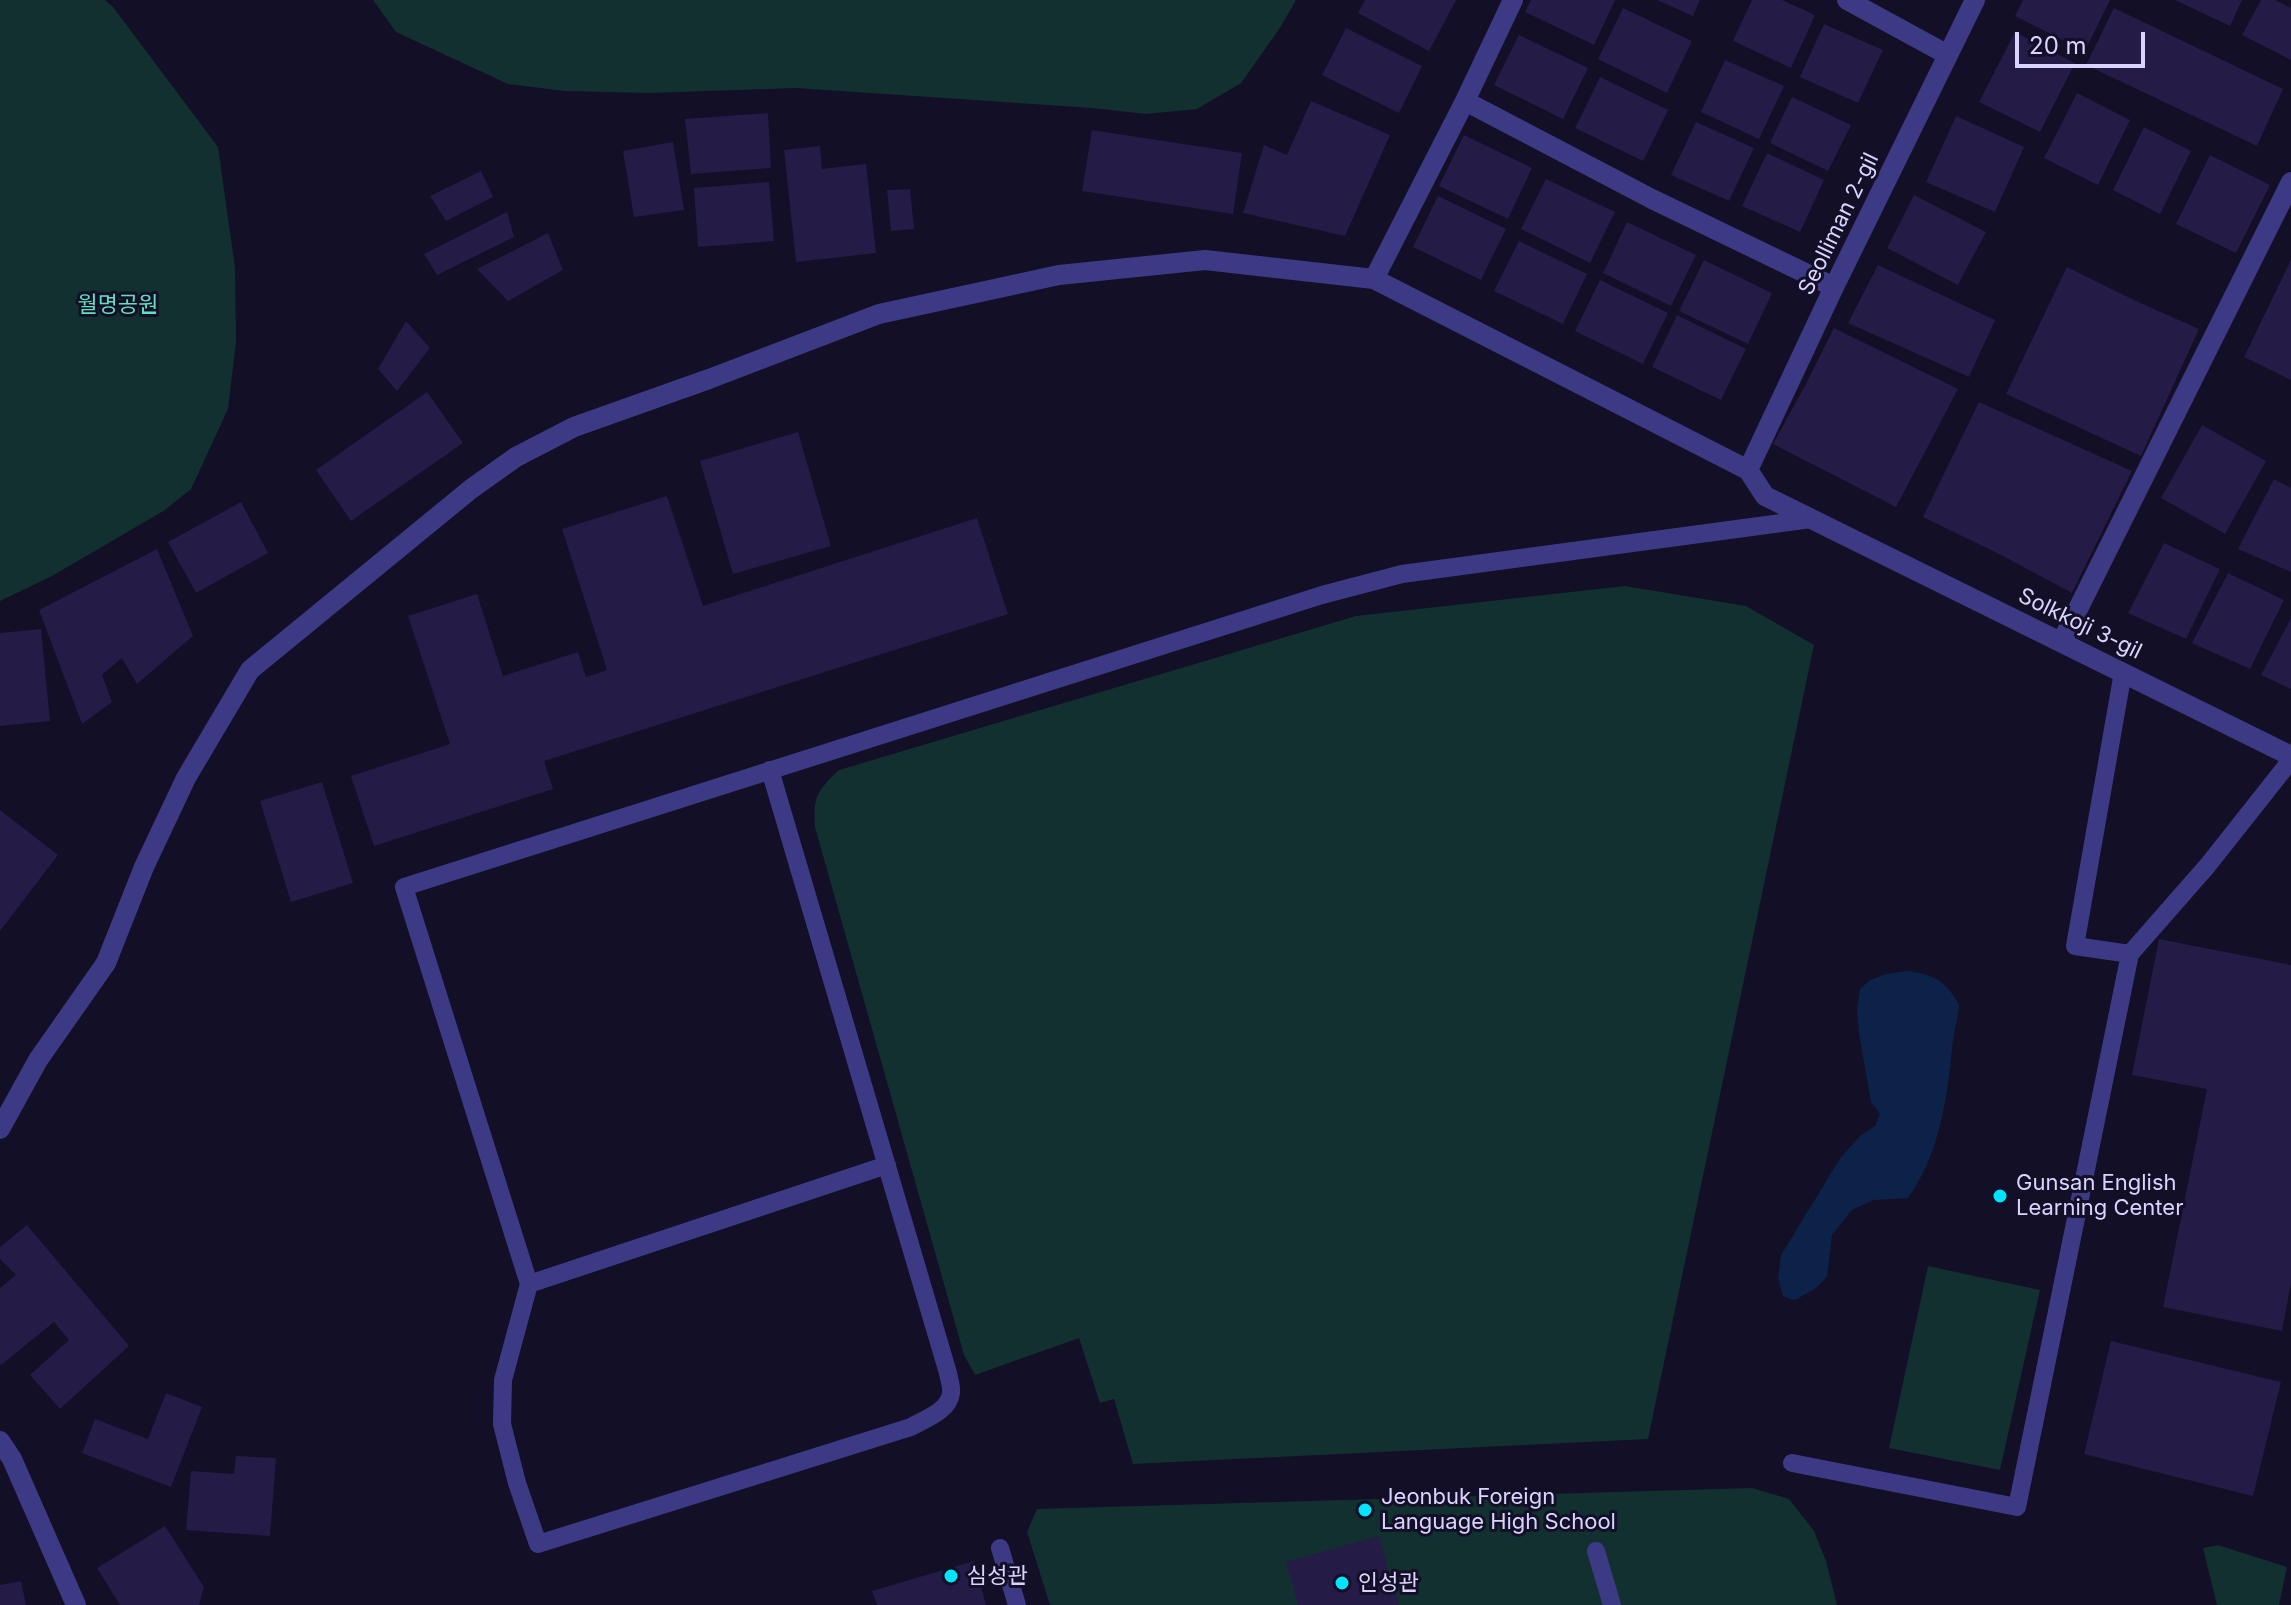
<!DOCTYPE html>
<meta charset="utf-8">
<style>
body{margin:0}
#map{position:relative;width:2291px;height:1605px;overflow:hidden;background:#130f26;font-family:Inter,sans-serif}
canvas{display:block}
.scale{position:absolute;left:2015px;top:32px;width:130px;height:36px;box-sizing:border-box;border:4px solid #d9d4ff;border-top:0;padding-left:10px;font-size:24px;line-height:28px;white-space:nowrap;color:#d9d4ff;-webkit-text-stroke:6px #130f26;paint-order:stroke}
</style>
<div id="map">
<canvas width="2291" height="1605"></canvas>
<div class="scale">20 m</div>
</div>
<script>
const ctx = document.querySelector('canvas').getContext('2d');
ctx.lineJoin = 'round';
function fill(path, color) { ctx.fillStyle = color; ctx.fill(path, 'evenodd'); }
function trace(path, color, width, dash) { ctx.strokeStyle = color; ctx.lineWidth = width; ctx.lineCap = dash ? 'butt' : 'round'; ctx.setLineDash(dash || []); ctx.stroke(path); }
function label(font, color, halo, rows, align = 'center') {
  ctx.font = font + ' Inter,"Noto Sans KR",sans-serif'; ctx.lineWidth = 6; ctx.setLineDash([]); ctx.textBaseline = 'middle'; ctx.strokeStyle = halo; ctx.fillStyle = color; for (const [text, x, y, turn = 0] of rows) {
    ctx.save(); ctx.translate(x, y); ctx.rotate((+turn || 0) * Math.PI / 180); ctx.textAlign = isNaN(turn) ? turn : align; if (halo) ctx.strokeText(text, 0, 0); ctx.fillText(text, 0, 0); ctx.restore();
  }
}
fill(new Path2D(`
 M0,0H105L113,7L218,147L235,268L236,342L228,409L191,489L165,510L52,576L0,601Z
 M373,0H1296L1280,28L1241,83L1197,109L1146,114L1092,108L796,88L650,93L565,91L508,84L396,32Z
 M1625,586L1746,606L1814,645L1648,1439L1133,1464L1114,1399L1100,1403L1079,1338L975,1375L964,1355L815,827C813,796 817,791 839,770L1356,616Z
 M1928,1266L2040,1290L2000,1470L1889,1448Z
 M1752,1488L1789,1499L1814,1531L1826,1561L1837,1605H1050L1027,1532L1037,1509Z
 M2218,1545L2287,1567L2279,1605H2217L2203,1548Z`), '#12302f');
fill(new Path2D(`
 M1908,971C1935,975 1946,981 1959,1005C1958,1020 1953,1034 1952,1049C1947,1100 1939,1155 1908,1198L1874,1200L1852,1210L1832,1235L1827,1277L1816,1288L1797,1299L1792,1300L1783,1296L1778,1279L1781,1255L1841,1157L1860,1136L1875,1126L1880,1114L1871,1102L1859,1034L1857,1010L1860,989L1870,980L1886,974Z`), '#0c2248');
fill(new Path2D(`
 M1365,0H1456L1429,51L1358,13Z
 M1531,0H1615L1594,45L1525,12Z
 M1657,0H1700L1693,16Z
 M1752,0H1782L1815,15L1791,68L1733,41Z
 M2023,0H2110L2085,51L2015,16Z
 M2175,0H2242L2230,26Z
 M2261,0H2275L2291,8V60L2242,35Z
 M1623,8L1692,41L1667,93L1598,59Z
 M2114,8L2283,89L2257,146L2086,65Z
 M1824,24L1883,50L1858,103L1800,77Z
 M1346,28L1422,66L1399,113L1322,75Z
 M2015,32L2075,63L2040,132L1979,102Z
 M1519,35L1588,68L1563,119L1494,85Z
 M1725,60L1784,86L1759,139L1701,112Z
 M1600,77L1668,110L1643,161L1575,128Z
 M2077,93L2130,120L2098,185L2044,158Z
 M1792,97L1851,125L1828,171L1770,143Z
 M1311,101L1390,135L1345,236L1243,213L1264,145L1287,155Z
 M768,113L771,168L691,174L685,119Z
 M1956,116L2024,147L1995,212L1926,182Z
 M1696,122L1754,148L1729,201L1671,175Z
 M2144,127L2191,151L2160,214L2113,190Z
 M1092,130L1242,153L1233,214L1082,191Z
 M1464,135L1532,168L1508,219L1439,186Z
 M673,142L684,210L634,217L623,151Z
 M820,146L822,169L866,164L876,253L796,262L784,150Z
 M1767,153L1824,180L1800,232L1742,206Z
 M2210,155L2270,185L2236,253L2176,224Z
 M481,171L493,197L446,221L430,196Z
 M1546,179L1615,212L1590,263L1521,229Z
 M769,182L774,241L698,247L694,188Z
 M910,189L914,229L891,231L887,190Z
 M1914,195L1986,232L1958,285L1887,248Z
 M1438,196L1506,229L1481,280L1413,247Z
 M507,212L514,237L437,275L424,254Z
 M1627,222L1696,255L1671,306L1603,273Z
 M548,233L563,270L508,301L477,269Z
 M1519,241L1587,274L1563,324L1494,291Z
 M1704,260L1772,293L1748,344L1679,311Z
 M2291,260V380L2244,357Z
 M1878,265L1995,320L1969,377L1848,323Z
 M2067,267L2136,301L2199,329L2141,456L2006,394Z
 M1600,280L1668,313L1643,364L1575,331Z
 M1677,315L1746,349L1721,400L1652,367Z
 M406,321L430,348L397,391L378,369Z
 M1834,328L1958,389L1896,507L1773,444L1806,384Z
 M427,392L463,443L351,521L316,470Z
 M1979,402L2132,471L2072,593L2001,555L1923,517Z
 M2202,425L2266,461L2225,534L2161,498Z
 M798,432L831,546L733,574L700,461Z
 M2274,479L2291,488V572L2238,549Z
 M667,496L703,606L977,518L1008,614L544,761L553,789L374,846L351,776L450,744L408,616L477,594L503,676L578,652L586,677L607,670L562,529Z
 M241,502L268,553L196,593L168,542Z
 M2164,543L2220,569L2186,639L2128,613Z
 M157,549L193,636L137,684L122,658L102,675L112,702L82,724L39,610Z
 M2228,573L2284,600L2250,669L2192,643Z
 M2291,618V689L2261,675Z
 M41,629L50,721L0,726V633Z
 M322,782L353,883L291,902L260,801Z
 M0,810L58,855L0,931Z
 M2159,939L2291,965V1283L2282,1331L2163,1307L2207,1089L2132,1075Z
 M27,1225L129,1346L60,1409L30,1375L69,1340L54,1322L1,1365L0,1363V1288L16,1275L0,1259V1247Z
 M2111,1341L2281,1382L2253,1496L2084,1454Z
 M166,1393L202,1407L171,1487L82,1453L95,1419L148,1439Z
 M236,1456L276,1458L270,1536L186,1530L191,1471L234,1474Z
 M165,1526L204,1587L199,1605H120L97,1568Z
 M1379,1536L1399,1605H1298L1286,1562Z
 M974,1561L986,1605H877L872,1591Z
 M21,1581L26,1605H0V1585Z`), '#241b47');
trace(new Path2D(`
 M2123,672L2075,946L2130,954
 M770,770L948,1373C949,1379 952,1387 951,1393C949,1411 925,1419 911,1427L538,1544L517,1483L502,1424L503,1380L529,1284L404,887L1322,595L1402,574L1811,519
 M529,1284L887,1165
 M1792,1463L2017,1507L2130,954L2208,865L2291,760
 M1000,1548L1017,1605
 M1596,1551L1612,1605`), '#3d3a85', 18);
trace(new Path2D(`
 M1847,0L1948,55
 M1465,101L1652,199L1834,287
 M1374,279L1465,101L1513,0
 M1748,470L1834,287L1975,0
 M2062,641L2291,182
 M0,1129L38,1060L106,963L144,867L186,778L250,670L471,489L516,457L574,427L709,379L879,314L1059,275L1205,260L1374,279L1748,470L1765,496L2291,756
 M0,1441L12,1459L76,1605`), '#3d3a85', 20);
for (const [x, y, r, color] of [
 [2000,1196,8,"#00e5ff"],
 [1365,1510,8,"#00e5ff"],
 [951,1576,8,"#00e5ff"],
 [1342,1583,8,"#00e5ff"]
]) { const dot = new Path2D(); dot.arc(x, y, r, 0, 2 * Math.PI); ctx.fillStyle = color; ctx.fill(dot); trace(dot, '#130f26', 3); }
label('22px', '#d9d4ff', '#130f26', [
 ["Seolliman 2-gil",1839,224,-64],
 ["Solkkoji 3-gil",2080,624,26]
]);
label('22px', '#5fe0c0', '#130f26', [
 ["월명공원",118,305]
]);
label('22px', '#d9d4ff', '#130f26', [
 ["Gunsan English",2016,1183],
 ["Learning Center",2016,1208],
 ["Jeonbuk Foreign",1381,1497],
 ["Language High School",1381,1522],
 ["심성관",967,1576],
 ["인성관",1358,1583]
], 'left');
</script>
